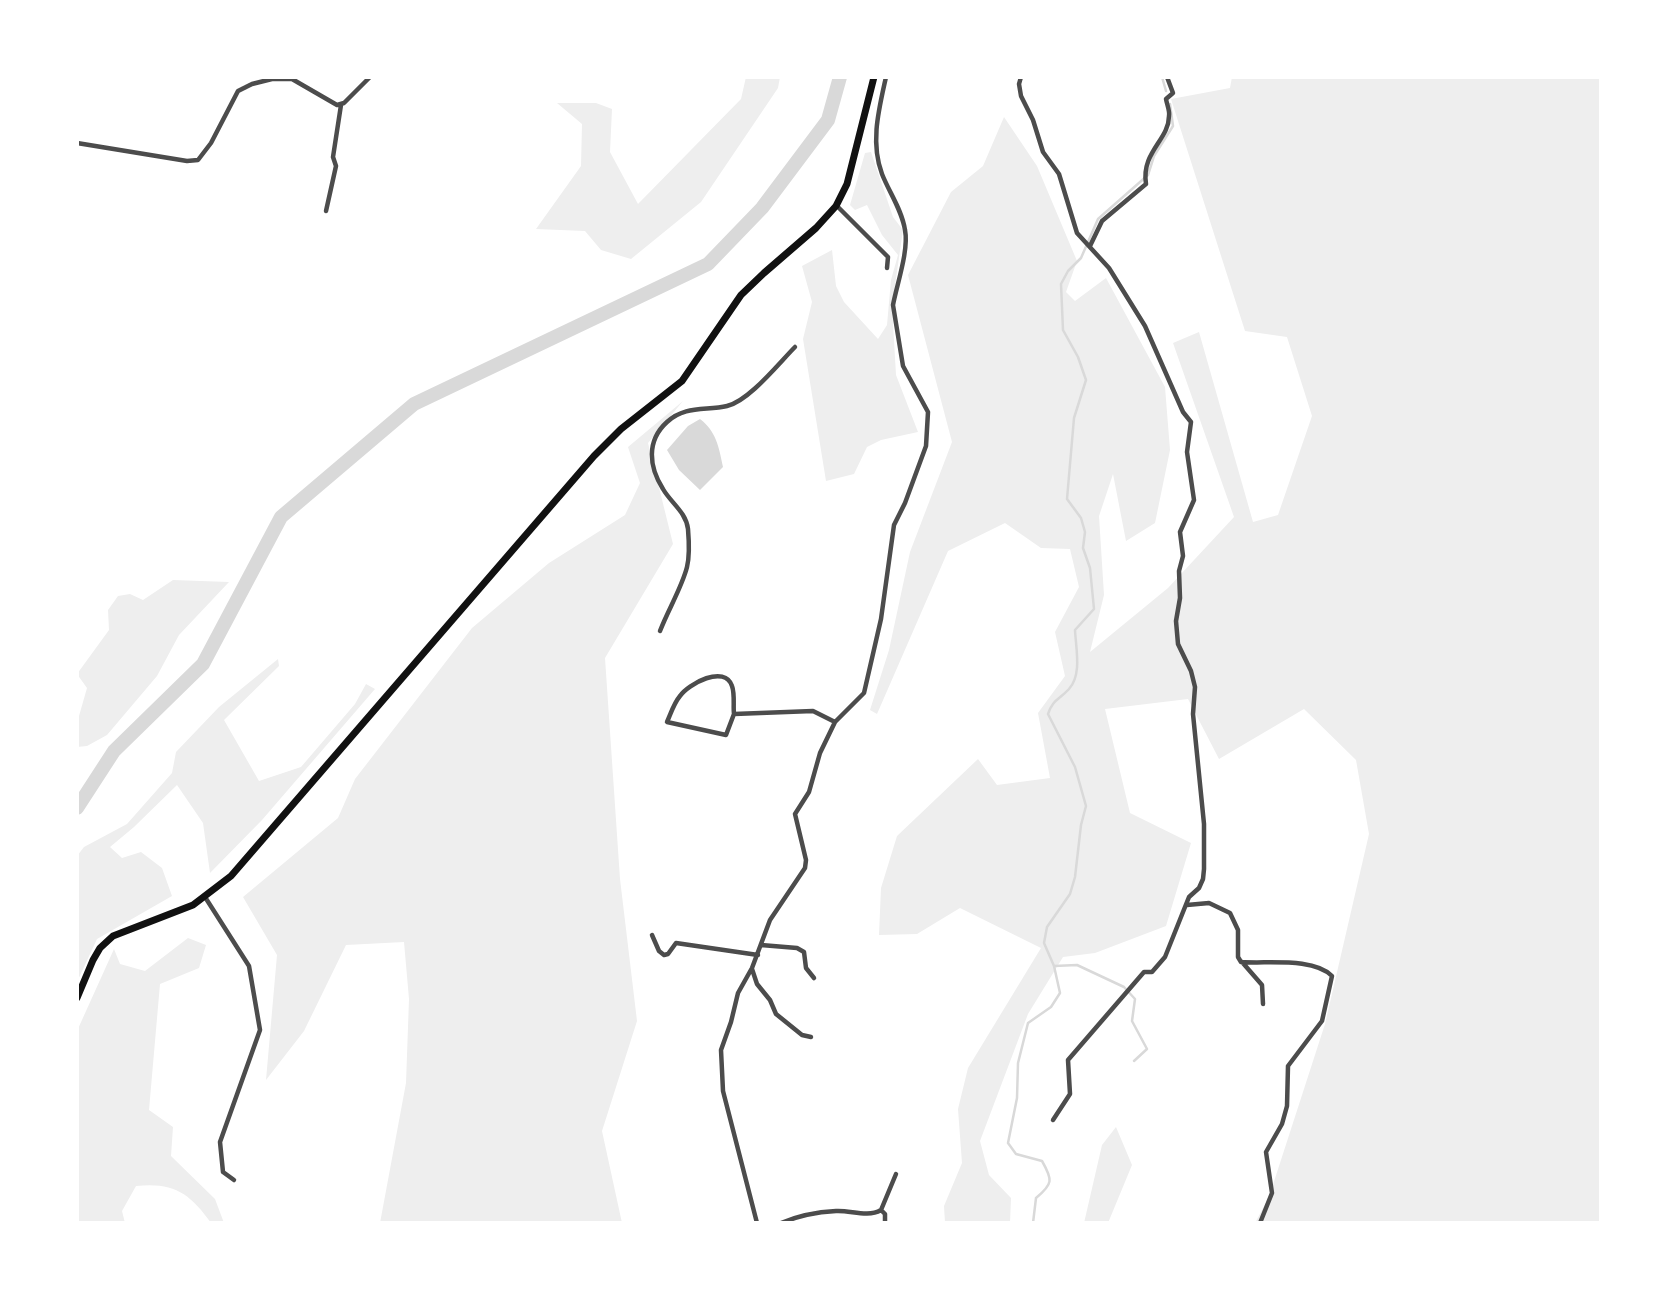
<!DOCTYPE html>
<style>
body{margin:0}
#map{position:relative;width:1678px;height:1300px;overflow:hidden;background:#fff;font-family:"Times New Roman",serif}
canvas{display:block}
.frame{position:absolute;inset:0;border:79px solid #fff;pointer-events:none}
</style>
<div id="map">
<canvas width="1678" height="1300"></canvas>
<div class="frame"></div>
</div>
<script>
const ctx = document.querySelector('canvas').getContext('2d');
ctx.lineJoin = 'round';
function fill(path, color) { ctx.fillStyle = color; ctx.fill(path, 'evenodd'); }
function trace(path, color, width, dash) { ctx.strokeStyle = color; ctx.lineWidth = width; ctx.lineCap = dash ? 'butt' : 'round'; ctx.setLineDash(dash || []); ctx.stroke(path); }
fill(new Path2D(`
 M746,77H780L778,88L701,202L631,259L601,250L585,231L536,229L581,166L582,124L557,103H596L612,109L610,152L638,204L741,99Z
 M1232,77H1601V1223H1255L1269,1197L1325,1024L1369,834L1356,760L1304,709L1219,759L1188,699L1105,709L1130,813L1191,843L1166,926L1095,953L1063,957L1028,1014L980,1141L989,1175L1011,1198L1010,1223H945L944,1206L962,1163L958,1109L968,1068L1041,948L960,908L917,934L879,935L881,888L897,836L978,759L997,785L1050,778L1038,713L1065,676L1055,632L1079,587L1070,549L1041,548L1005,523L948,551L877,714L870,710L889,650L910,552L952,442L908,275L951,192L983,166L1004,117L1037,166L1077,261L1066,292L1075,301L1106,278L1165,387L1170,450L1155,523L1126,541L1113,474L1099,516L1104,595L1090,652L1168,588L1234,517L1173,343L1199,332L1253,522L1278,515L1312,416L1287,337L1245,331L1171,99L1230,88Z
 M871,152L893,217L903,230L892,306L896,375L918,432L881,440L867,447L854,474L826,481L803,339L812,302L802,266L832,250L836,286L844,302L878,339L887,325L891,280L898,255L882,235L867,205L855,210L850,205L865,153Z
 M683,401L648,443L673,544L605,658L620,879L637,1021L602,1131L622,1223H380L406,1083L409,999L404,942L346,945L304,1031L266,1080L277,955L243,897L338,818L355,779L472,628L549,563L625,515L640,483L628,447Z
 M173,580L229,582L179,635L157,676L107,735L87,746L77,747V723L87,688L77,674L109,630L108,610L118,596L130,594L143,600Z
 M278,659L279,666L224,720L259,781L301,767L355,704L366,684L375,689L262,820L210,873L203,823L177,785L134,827L110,847L122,858L141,852L162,868L172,896L97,939L77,982V856L84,847L127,824L172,773L176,752L219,707Z
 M188,938L206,945L199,968L160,984L149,1110L173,1127L171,1156L215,1199L224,1223H211C190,1193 173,1182 136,1186L122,1211L125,1223H77V1031L114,949L120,964L145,971Z
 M1116,1127L1132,1165L1108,1223H1084L1102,1145Z`), '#eee');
fill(new Path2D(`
 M700,419C716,431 719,447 723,467L700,490L679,470L667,450L688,426Z`), '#d9d9d9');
trace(new Path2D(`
 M1162,77L1166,91
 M1054,966L1077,965L1124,987L1135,999L1132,1021L1147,1049L1134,1061
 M1033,1223L1036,1198C1053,1184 1053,1180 1042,1161L1016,1154L1008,1143L1017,1098L1018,1063L1028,1023L1051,1007L1060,993L1054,966L1044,943L1047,927L1070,894L1075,877L1081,825L1086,806L1075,767L1048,714C1053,699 1059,700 1069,689C1082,675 1076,649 1075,630L1094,609L1090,568L1083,548L1085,532L1081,518L1067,499L1074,418L1086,380L1078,357L1063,330L1061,284L1068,271L1081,258L1098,219L1148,175L1154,156L1173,126L1170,104`), '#d9d9d9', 2.5);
trace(new Path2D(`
 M77,808L114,751L203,664L281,517L414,404L708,264L762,208L828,120L840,77`), '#d9d9d9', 14);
trace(new Path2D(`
 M1021,77L1019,84L1021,96L1033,120L1043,152L1059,174L1077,233L1109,268L1145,326L1183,412L1191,422L1187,452L1194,500L1180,532L1183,556L1179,571L1180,598L1176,621L1178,644L1191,671L1195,687L1193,714L1204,824V869L1203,879L1199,888L1189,897L1165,957L1152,972H1144L1068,1060L1070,1094L1053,1120
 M77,143L187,161L198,160L211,143L238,91L252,84L272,79H292L337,105L344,103L370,77
 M837,206L888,257L887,268
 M326,211L336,166L333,157L341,105
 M1090,246L1102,221L1146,184C1141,152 1169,140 1169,116C1170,111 1167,105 1166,99L1173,93L1167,77
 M660,631C668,610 682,587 687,567C690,555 689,541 688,529C686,512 671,503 663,489C649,467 646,441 667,422C685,405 706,411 727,406C749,401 779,363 795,347
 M734,714C733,706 735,694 732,686C725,664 688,684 680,696C674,703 671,713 667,722L726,735L734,714L813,711L835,722
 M205,897L249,966L260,1030L220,1142L223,1172L234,1180
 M1187,905L1209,903L1230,913L1238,930V957L1241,962C1267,964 1313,957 1332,976L1322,1021L1288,1066L1287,1106L1282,1124L1266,1152L1272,1193L1260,1223
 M652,935L659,951L664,955L668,954L676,943L758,955
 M761,945L797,948L804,952L806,968L814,978
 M1242,962L1262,985L1263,1004
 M752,969L757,984L770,1000L776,1014L802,1035L811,1037
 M881,1210L896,1174
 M757,1223L723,1091L721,1050L731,1022L738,993L752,968L770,920L805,868L806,860L795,814L809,792L820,753L835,722L864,693L881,619L894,525L905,503L926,446L928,412L903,366L893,305C897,284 909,250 905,230C902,210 889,192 882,174C870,142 879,109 886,77
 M781,1223C800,1215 817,1212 836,1211C851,1210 867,1218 881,1210L885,1214V1223`), '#4c4c4c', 4.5);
trace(new Path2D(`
 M77,998L93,960L100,948L113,936L193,905L231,876L594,456L621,429L682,381L741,295L764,273L816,228L836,206L847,184L874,77`), '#111', 7);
</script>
